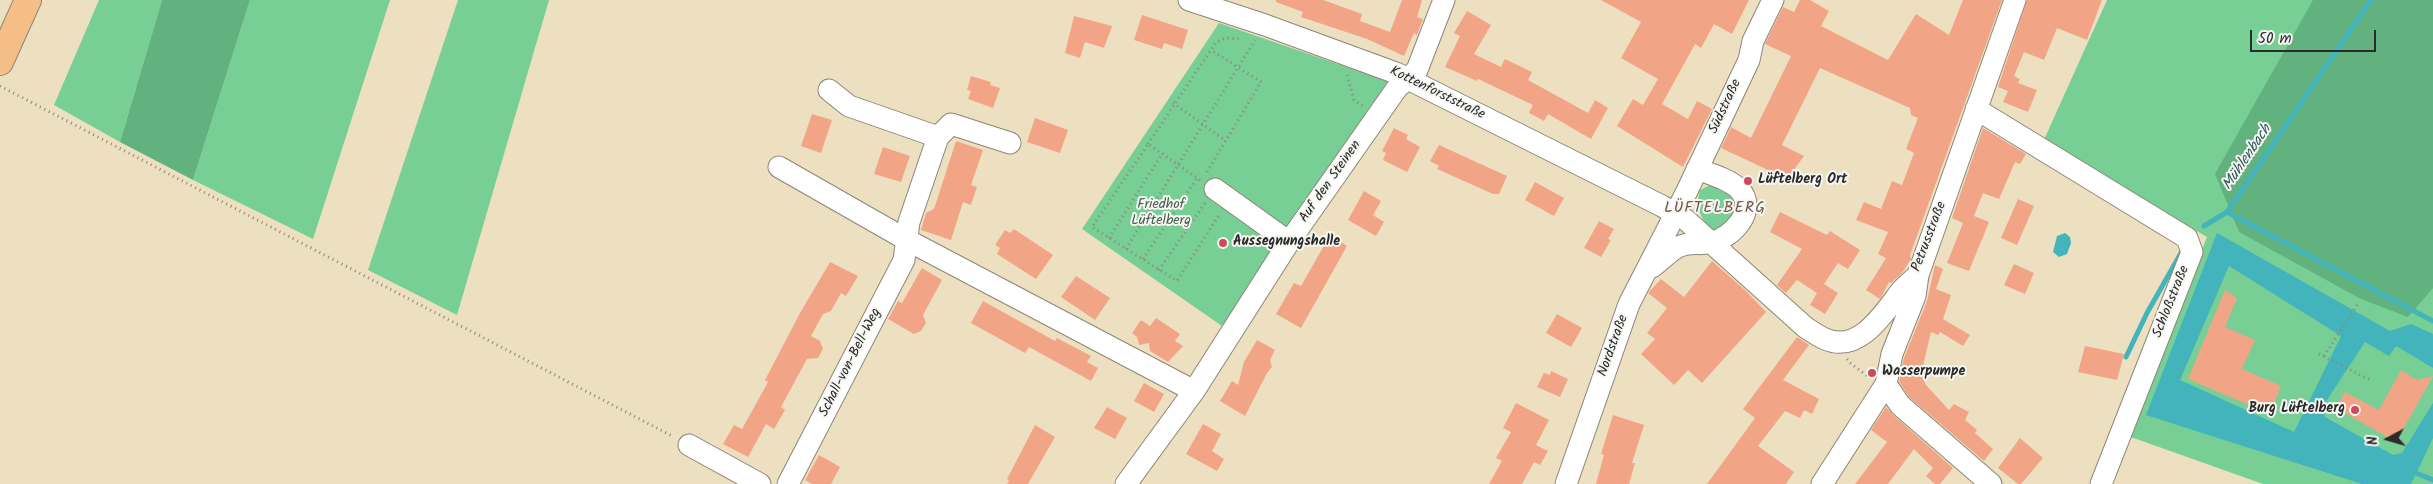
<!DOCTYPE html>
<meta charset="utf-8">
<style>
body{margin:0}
#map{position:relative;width:2433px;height:484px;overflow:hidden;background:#ede0c0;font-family:Kalam,sans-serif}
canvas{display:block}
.north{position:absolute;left:2363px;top:414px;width:50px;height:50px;-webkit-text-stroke:4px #f6f6f2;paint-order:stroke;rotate:264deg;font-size:14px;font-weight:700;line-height:20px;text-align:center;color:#2b2b2b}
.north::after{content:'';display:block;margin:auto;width:18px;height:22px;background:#2b2b2b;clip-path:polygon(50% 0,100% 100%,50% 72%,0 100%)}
.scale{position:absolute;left:2250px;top:30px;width:126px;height:22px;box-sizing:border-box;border:2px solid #2b2b2b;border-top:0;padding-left:6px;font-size:15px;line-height:18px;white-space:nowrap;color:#2b2b2b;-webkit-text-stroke:4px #f6f6f2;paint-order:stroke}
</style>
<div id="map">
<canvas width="2433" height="484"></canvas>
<div class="north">N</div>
<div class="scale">50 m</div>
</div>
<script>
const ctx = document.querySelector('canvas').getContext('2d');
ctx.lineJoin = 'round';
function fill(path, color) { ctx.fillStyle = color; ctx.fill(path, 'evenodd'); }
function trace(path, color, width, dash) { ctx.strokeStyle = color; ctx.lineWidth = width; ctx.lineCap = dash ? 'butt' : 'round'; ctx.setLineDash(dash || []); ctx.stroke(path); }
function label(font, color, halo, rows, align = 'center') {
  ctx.font = font + ' Kalam,sans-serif'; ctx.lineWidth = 4; ctx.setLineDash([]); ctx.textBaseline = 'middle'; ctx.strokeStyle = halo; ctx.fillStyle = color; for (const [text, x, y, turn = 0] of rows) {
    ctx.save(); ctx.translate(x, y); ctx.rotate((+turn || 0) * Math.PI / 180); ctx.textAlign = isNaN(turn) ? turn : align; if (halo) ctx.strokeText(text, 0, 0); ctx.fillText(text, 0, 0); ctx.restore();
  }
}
fill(new Path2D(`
 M99,0H162L120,142L54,105Z
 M250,0H390L313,239L193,180Z
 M458,0H549L457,315L368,270Z
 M2107,0H2433V484H2263L2128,436L2207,237L2043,142Z
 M1219,23L1390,82L1222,326L1082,229Z
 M1710,185L1731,196L1736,208L1732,223L1713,233C1701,219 1695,207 1700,190Z`), '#77cf95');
fill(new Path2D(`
 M162,0H250L193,180L120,142Z
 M2313,0H2433V288L2408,317L2361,299L2239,232L2215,174Z`), '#61b27e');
fill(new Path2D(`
 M2065,233L2070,237L2071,243L2067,254L2059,257L2053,252L2057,236Z
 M2217,233L2390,331L2411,324L2433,334V368L2396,346L2389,356L2365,342L2323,406L2325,417L2393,455L2402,453L2433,403V438L2411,484H2362L2146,415ZM2229,266L2341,336L2294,432L2180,380Z`), '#43b3bc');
trace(new Path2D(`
 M2371,0L2227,212L2433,321
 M2204,226L2227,212
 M2126,357L2147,313L2181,253
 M2416,473L2433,480`), '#43b3bc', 5);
fill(new Path2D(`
 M1276,0H1323L1362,14L1360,21L1390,32L1402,0H1422L1417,17L1423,19L1417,35L1414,33L1404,56L1367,39L1301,17L1303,12L1276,2Z
 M1601,0H1749L1732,34L1714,24L1701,48L1695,44L1662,104L1688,119L1697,101L1712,109L1683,167L1617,126L1633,99L1643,105L1658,79L1621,58L1641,22Z
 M1800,0H1810L1829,11L1821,26L1888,60L1916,14L1949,35L1963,0H2002L1910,255L1911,259L1902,273L1891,283L1889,282L1880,299L1866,290L1886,258L1878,254L1888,232L1856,220L1864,202L1881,209L1892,181L1902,185L1914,153L1906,149L1918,118L1911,115L1910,108L1820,68L1782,145L1804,156L1787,179L1721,148L1731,127L1751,138L1791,56L1765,44L1783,7L1794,12Z
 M2027,0H2102L2087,40L2057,28L2044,60L2024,52L2014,76L2020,79L2018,83L2037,90L2028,112L2003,102L2008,91L1998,87Z
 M1467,11L1491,25L1474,54L1501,67L1505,59L1532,72L1528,80L1588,113L1595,100L1608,108L1591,139L1548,114L1544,121L1529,113L1533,105L1478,79L1477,81L1445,67L1460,36L1454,33Z
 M1142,15L1188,30L1182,49L1164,43L1162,49L1134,40Z
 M1074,16L1112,26L1104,48L1085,42L1080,58L1065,53Z
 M971,76L991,82L990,85L1000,88L993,108L968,99L971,91L967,90Z
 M812,114L832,120L821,153L801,146Z
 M1035,118L1068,130L1060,153L1027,142Z
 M1394,128L1408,135L1406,139L1420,147L1407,172L1383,160L1386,153L1382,151Z
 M1983,128L2026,154L2020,164L2015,162L1999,199L1983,193L1974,216L1989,222L1969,271L1947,263L1963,223L1952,218Z
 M956,141L983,150L971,185L977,187L971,205L963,202L951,240L921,230L926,213L934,209Z
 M1439,145L1507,176L1499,194H1493L1437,169L1439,166L1430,161Z
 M883,147L910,156L901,182L874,174Z
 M1535,182L1564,198L1554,216L1525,200Z
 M1364,191L1381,201L1373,215L1384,222L1376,236L1348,220Z
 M2018,199L2034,206L2017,245L2001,238Z
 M1780,212L1827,235L1830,231L1860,250L1848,269L1838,263L1824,284L1838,293L1825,314L1810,305L1817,293L1797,280L1786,293L1777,285L1802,249L1770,232Z
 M1599,221L1614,229L1608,239L1611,240L1601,257L1584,248Z
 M1014,229L1053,255L1036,279L997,254L1000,248L995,245L1005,230L1010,233Z
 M1330,235L1347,246L1301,328L1276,314L1294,283L1301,286Z
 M1712,261L1746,291L1766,312L1702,383L1688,370L1674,385L1641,354L1655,339L1647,333L1667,308L1648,293L1661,279L1684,297Z
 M830,262L858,276L846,296L841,293L831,311L823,314L811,336L820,341L823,349L818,358L807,359L781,407L785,410L774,429L766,424L748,457L723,444L734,425L742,429L768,382L765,380L800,313Z
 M2014,264L2034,273L2025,294L2004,285Z
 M1935,265L1943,269L1936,289L1951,295L1943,319L1970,335L1963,346L1940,332L1938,335L1931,332L1921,374L1926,385L1949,410L1954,404L1969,412L1965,420L1977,430L1975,433L1993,449L1984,461L1909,397L1899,381L1904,358L1927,301Z
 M922,268L942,280L923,315L926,323L921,331L914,334L888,319L898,301L902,303Z
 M1076,276L1110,298L1095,320L1061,297Z
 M2225,290L2237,298L2225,327L2255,340L2242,369L2281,386L2270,414L2188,379Z
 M983,301L1055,341L1057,338L1091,356L1087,362L1098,368L1091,381L1029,347L1025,353L971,323Z
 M1557,314L1582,328L1571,347L1546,333Z
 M1156,318L1180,334L1175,341L1183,346L1168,362L1150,351L1149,343L1139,345L1137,337L1132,333L1141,320L1150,326Z
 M1797,337L1809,345L1783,380L1819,399L1812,414L1804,410L1800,418L1785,411L1758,446L1794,472L1786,484H1707L1755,418L1743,409Z
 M1257,340L1275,350L1270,360L1272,367L1267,373L1245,416L1220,401L1232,381L1238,385L1244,362Z
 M2085,346L2124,354L2117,380L2078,372Z
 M2401,370L2417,380L2433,376L2396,442L2336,408L2345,392L2379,410Z
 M1551,371L1568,379L1560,397L1537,387L1544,373L1550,375Z
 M1144,383L1164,394L1154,412L1134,401Z
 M1516,403L1549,420L1536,445L1548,451L1540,465L1534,462L1522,484H1489L1502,461L1496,458L1511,432L1503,428Z
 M1107,407L1127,418L1115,439L1094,428Z
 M1886,407L1892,414L1953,468L1940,484H1935L1926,476L1933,468L1914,449L1888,484H1855L1887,442L1871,430Z
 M1613,415L1644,425L1632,463H1635L1629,484H1596L1604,455L1601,454Z
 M1203,424L1221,434L1212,451L1224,459L1217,471L1186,454Z
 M1035,425L1055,437L1028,484H1007L1009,480L1007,479Z
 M2020,438L2043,458L2021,484H2018L1998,468Z
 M819,455L840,467L831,484H812L805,480Z`), '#f2a586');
const minor = new Path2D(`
 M1189,0L1265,25L1396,73L1662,206L1686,220L1805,327C1811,331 1818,336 1825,339C1859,354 1884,313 1901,291C1906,285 1913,280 1918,275L2015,0
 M829,90L849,106L938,137
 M1976,109L2187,238L2192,252L2101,484
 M779,167L907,240L1194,391
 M1215,189L1289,242
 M1652,267C1660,261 1668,253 1676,248C1688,241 1698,245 1710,243C1732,238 1759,210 1739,189C1729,179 1710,174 1697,169
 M1886,384L1900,405L1991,484
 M689,445L760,484
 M788,484L904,260L909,222L938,137L951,124L1010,143
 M1126,484L1194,391L1289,242L1397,88L1417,70L1444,0
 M1566,484L1629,304L1687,191L1749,60L1753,41L1773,0
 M1822,484L1886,384L1892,354L1915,296L1918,275`);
const major = new Path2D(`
 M0,62L28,0`);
trace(minor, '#8c8676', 23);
trace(major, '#8c8676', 28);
trace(new Path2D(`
 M1347,75L1354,100L1363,106
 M0,86L674,437
 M1173,103L1226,141
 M1148,144L1216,42L1226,38L1242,39
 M1207,172L1261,82L1211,50
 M1200,180L1148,144L1092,227L1177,281L1219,215
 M1109,238L1162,154
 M1126,249L1255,40
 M1143,259L1197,178
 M1159,270L1205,203
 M2319,354L2372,381
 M2324,356L2359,302
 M1847,359L1850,363L1869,377`), '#8c8676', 3, [1, 4]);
trace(minor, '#fff', 21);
trace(major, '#f6be87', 26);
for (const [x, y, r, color] of [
 [1748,181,5,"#d1495b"],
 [1223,243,5,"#d1495b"],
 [1872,373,5,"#d1495b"],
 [2355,410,5,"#d1495b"]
]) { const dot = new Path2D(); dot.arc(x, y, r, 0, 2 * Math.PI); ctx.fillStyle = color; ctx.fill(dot); trace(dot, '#f6f6f2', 2); }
label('14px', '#2b2b2b', '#f6f6f2', [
 ["Kottenforststraße",1437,94,26],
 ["Südstraße",1726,107,-65],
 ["Auf den Steinen",1331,182,-55],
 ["Petrusstraße",1930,237,-69],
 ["Schloßstraße",2172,302,-68],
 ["Nordstraße",1614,346,-70],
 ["Schall-von-Bell-Weg",851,363,-63]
]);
label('bold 14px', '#2b2b2b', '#f6f6f2', [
 ["Lüftelberg Ort",1758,181],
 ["Aussegnungshalle",1233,243],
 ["Wasserpumpe",1882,373],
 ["Burg Lüftelberg",2345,410,"right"]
], 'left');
label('14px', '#425c4b', '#f6f6f2', [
 ["Friedhof",1161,206],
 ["Lüftelberg",1161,222]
]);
label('italic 15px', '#335b5e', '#f6f6f2', [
 ["Mühlenbach",2248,158,-56]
]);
ctx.letterSpacing = '1px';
label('16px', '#71564b', '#f6f6f2', [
 ["LÜFTELBERG",1715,209]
]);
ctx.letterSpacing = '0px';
</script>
